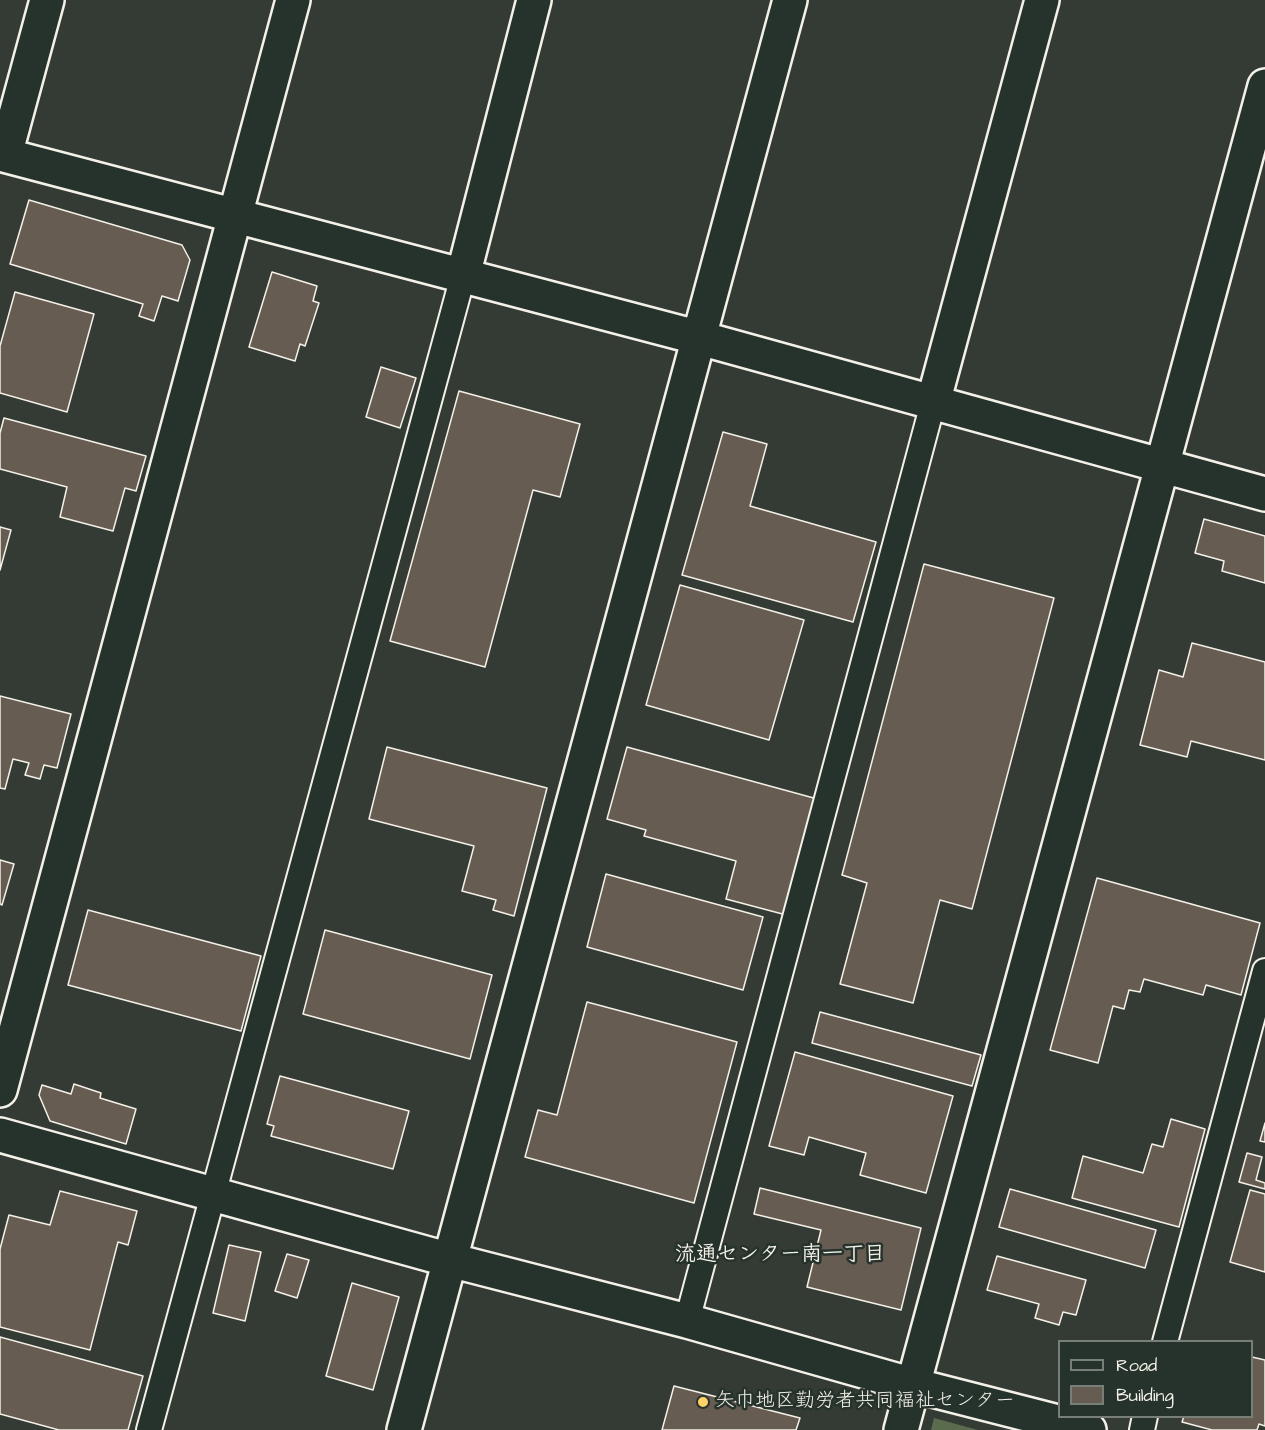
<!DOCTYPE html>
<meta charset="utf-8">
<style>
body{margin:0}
#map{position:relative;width:1265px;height:1430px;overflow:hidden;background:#333b34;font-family:"Architects Daughter",sans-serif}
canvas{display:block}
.legend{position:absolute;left:1058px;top:1340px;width:195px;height:78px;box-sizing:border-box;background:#26332d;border:2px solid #787f78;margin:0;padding:8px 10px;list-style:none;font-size:18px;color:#f4f1e8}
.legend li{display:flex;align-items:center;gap:12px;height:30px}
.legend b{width:30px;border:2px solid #787f78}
</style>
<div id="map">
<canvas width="1265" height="1430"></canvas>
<ul class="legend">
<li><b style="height:8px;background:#26332d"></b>Road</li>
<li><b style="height:16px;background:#675c52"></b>Building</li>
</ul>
</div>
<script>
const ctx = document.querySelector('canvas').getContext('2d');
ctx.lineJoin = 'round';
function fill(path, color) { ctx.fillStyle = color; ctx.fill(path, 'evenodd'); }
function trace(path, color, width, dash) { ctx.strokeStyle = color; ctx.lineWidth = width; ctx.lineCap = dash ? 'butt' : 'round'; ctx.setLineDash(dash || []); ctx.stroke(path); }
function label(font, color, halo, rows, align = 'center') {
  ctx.font = font + ' "Architects Daughter","Klee One",sans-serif'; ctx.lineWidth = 5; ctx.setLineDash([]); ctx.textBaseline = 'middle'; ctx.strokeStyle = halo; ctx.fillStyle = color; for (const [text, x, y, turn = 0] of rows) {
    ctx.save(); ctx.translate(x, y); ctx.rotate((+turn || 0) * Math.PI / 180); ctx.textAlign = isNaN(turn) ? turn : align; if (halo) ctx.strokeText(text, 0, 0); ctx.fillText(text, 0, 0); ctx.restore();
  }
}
fill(new Path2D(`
 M934,1418L978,1430H931Z`), '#5b6b4e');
const building = new Path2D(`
 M29,200L182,245L190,260L178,301L162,296L154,321L139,316L143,304L10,264Z
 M272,272L317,286L313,301L319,303L305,346L300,344L295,361L249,347Z
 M15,292L94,314L67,412L0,393V346Z
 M381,367L416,378L400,428L366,417Z
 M459,391L580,424L560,497L533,490L485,667L390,641Z
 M4,418L146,456L136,491L125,488L113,531L60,517L67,487L0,469V433Z
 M723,432L767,444L750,506L876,542L853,622L682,575Z
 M1204,519L1265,536V583L1222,571L1224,561L1195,553Z
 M0,527L11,530L0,570Z
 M924,564L1054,598L972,909L940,900L913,1003L840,984L867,883L842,875Z
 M680,585L804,620L769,740L646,705Z
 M1192,643L1265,662V760L1191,741L1187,757L1140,745L1159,670L1183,677Z
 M0,696L71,714L57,768L44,765L40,779L25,775L29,763L13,759L5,789L0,788Z
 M387,747L547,788L514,916L493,910L496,900L462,891L474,846L369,819Z
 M627,747L821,800L790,916L726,899L736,861L644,836L646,830L607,819Z
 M0,860L14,864L2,905L0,904Z
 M606,874L763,917L743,990L587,947Z
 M1097,878L1260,923L1241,995L1206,985L1203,995L1144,979L1140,992L1129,990L1124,1009L1113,1006L1098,1063L1050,1050Z
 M88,910L261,956L241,1031L68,985Z
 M325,930L492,975L470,1059L303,1014Z
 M587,1002L737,1042L694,1203L525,1157L538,1110L557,1115Z
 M820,1012L981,1055L972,1086L812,1043Z
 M795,1052L953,1096L926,1193L860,1175L866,1153L809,1137L804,1155L769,1146Z
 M280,1076L409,1111L393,1169L271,1136L274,1126L267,1124Z
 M74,1084L101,1093L100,1098L136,1109L126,1144L50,1121L39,1095L42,1085L71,1094Z
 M1171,1119L1205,1129L1179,1227L1072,1198L1083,1156L1143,1173L1152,1144L1163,1147Z
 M1265,1123V1142L1260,1141Z
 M1247,1153L1262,1157L1256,1180L1265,1183V1189L1239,1182Z
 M760,1188L921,1228L901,1310L807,1287L821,1230L754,1214Z
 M1010,1189L1156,1230L1145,1268L999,1227Z
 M1250,1190L1265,1194V1272L1230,1262Z
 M60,1191L137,1211L128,1245L118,1242L90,1350L0,1327V1249L9,1215L50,1225Z
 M229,1245L261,1252L245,1321L213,1313Z
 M287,1254L309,1260L297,1298L275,1291Z
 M997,1256L1086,1280L1076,1315L1063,1312L1059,1325L1035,1318L1039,1304L987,1290Z
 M352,1283L399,1297L373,1390L326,1376Z
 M0,1337L143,1376L128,1430H59L0,1414Z
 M1252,1357L1265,1360V1426L1259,1424L1257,1430H1212L1182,1422L1184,1416H1252Z
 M674,1386L800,1418L796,1430H662Z`);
fill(building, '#675c52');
trace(building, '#f4f1e8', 1.5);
const street = new Path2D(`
 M687,1321L933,403
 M1165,1342L1265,971
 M149,1430L463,276
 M1142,1430L1145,1416`);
const secondary = new Path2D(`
 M0,154L700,338L1265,494
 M5,155L47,0
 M463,276L534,0
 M933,403L1042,0
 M0,1090L293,0
 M0,1135L450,1260L687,1321L913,1385L1089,1430
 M404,1430L790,0
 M901,1430L1265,86`);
trace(street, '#f4f1e8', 28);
trace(secondary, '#f4f1e8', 38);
trace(street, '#26332d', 24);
trace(secondary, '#26332d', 33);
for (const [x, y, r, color] of [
 [703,1402,6,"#ffd166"]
]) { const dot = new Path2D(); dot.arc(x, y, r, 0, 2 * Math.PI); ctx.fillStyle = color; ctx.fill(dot); trace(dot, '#26332d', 2); }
label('20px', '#f4f1e8', '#26332d', [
 ["矢巾地区勤労者共同福祉センター",715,1402]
], 'left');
label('bold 21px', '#f4f1e8', '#26332d', [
 ["流通センター南一丁目",780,1256]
]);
</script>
